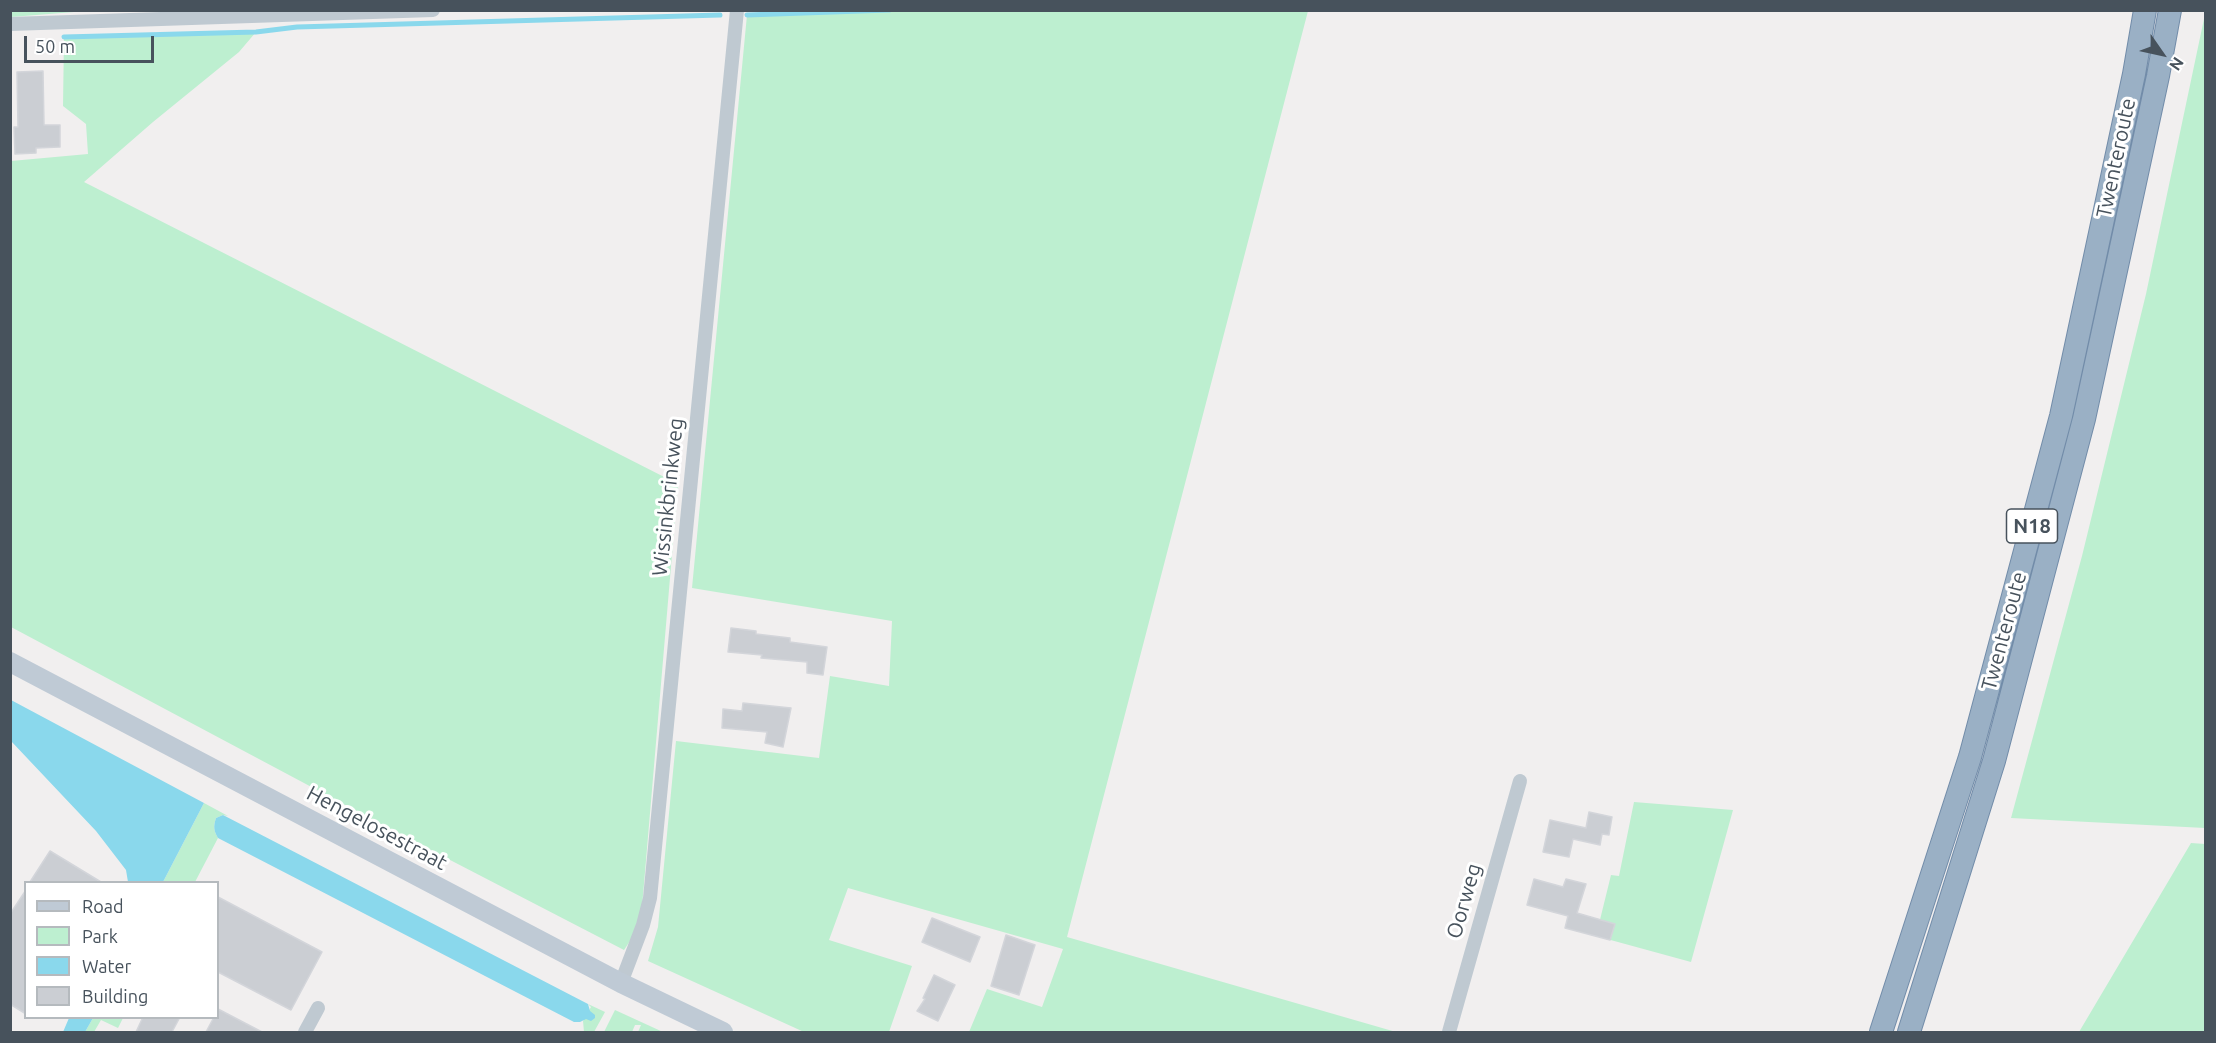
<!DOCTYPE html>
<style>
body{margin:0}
#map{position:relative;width:2216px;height:1043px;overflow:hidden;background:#f1efef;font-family:Ubuntu,sans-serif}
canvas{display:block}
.frame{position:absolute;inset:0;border:12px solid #47525c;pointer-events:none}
.legend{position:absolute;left:24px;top:881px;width:195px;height:138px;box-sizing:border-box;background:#fff;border:2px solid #b5babe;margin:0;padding:8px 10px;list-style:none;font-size:18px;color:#47525c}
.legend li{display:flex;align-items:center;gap:12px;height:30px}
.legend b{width:30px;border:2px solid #b5babe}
.north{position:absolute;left:2132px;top:24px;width:60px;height:60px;-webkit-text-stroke:4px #fff;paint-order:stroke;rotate:124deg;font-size:16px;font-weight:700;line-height:24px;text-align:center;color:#47525c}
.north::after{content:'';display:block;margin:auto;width:21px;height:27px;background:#47525c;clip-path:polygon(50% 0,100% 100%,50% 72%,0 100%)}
.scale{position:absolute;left:24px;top:36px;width:130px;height:27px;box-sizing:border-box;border:3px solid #47525c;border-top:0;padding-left:8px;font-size:18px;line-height:21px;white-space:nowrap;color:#47525c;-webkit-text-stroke:4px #fff;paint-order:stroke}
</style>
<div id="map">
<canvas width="2216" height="1043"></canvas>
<div class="frame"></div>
<ul class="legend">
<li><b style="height:8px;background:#bfcad5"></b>Road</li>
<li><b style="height:16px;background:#bdefd0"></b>Park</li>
<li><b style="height:16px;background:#8ad8ec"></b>Water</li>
<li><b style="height:16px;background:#cbced3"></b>Building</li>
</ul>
<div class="north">N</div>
<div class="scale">50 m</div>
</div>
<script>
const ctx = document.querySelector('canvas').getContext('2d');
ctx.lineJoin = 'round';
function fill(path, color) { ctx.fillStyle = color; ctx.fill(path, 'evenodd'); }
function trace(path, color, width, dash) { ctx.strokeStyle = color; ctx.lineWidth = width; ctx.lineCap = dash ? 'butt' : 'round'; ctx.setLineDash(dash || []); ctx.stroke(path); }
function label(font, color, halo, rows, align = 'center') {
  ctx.font = font + ' Ubuntu,sans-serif'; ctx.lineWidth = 6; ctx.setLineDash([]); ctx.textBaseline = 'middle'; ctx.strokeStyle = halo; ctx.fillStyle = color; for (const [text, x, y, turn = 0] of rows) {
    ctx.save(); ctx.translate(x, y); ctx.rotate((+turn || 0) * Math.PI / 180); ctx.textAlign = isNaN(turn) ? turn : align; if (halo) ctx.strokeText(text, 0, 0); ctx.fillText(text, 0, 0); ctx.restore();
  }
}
fill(new Path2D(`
 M74,10V12L11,17L10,11Z
 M892,10L1308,11L1067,937L1396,1032H969L987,989L1042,1007L1063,949L848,888L829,940L912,966L889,1032H804L648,961L658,927L676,741L819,758L830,676L889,686L892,621L692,588L747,15Z
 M2205,14V828L2011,818L2082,556L2146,294Z
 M256,32L239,52L153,122L84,182L678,484L642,907L632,938L624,950L396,832L11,627V161L88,154L86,124L63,106L64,37Z
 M1634,802L1733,810L1691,962L1596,936L1611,875L1619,876Z
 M204,803L228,816L223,815L216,818C213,827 214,831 218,838L195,882H163Z
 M2191,843L2205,844V1032H2079Z
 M588,1004L605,1012L594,1032H584L583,1021L591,1007Z
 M615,1010L663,1032H638L641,1025H635L632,1032H604Z
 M93,1018H123L118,1028L101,1020L94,1032H85Z`), '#bdefd0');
fill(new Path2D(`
 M11,700L204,803L163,882H128L126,870L96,831L11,741Z
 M223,815L588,1004L590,1011L595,1015V1018L591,1021L586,1019L580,1022H574L218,838C214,831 213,827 216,818Z
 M69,1018H93L85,1032H63Z`), '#8ad8ec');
trace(new Path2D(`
 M747,15L889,10
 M64,37L256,32L297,27L720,15`), '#8ad8ec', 5);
const building = new Path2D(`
 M43,71L44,125H60V147L36,148V153L15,154L14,127H18L17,72Z
 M731,628L756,631V634L790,638V642L827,647L823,675L807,673V662L761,658L762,655L728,652Z
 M743,703L791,708L783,747L765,743L767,732L722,728L723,709L742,711Z
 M1589,812L1612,817L1609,835L1602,834L1600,845L1573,839L1569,857L1543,852L1550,820L1586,828Z
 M50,851L101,882H30Z
 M1534,879L1563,887L1566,879L1586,884L1577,913L1615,924L1610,940L1565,928L1568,916L1527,905Z
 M26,890V1014L10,1004V914Z
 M218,897L322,952L291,1010L218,972Z
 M932,918L980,937L970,962L922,942Z
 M1006,935L1035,945L1019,995L991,986Z
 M934,975L955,985L938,1021L917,1011L925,999L923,998Z
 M218,1009L262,1032H206L214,1017H218Z
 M143,1017H180L172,1032H136Z`);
fill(building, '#cbced3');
trace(building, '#d3d5da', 1.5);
const trunk = new Path2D(`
 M1881,1032L1970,757L2061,416L2134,74L2145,10
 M1909,1032L1994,761L2084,419L2158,76L2170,10`);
trace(trunk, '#728ca9', 24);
trace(new Path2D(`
 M10,24L433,10
 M621,983L643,925L650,898L737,10
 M305,1032L318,1008
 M1449,1032L1520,781`), '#bfc9d1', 14);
trace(new Path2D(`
 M10,662L621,983L723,1032`), '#bfcad5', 20);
trace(trunk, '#9ab0c5', 22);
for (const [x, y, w] of [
 [2032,526,51]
]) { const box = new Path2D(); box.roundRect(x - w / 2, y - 17, w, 34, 4.5); ctx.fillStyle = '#fff'; ctx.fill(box); trace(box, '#47525c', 1.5); }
label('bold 20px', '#47525c', null, [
 ["N18",2032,526]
]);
label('21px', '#47525c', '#fff', [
 ["Twenteroute",2116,158,-78],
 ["Wissinkbrinkweg",668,497,-84],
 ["Twenteroute",2004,631,-75],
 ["Hengelosestraat",377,828,28],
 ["Oorweg",1464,901,-74]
]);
</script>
